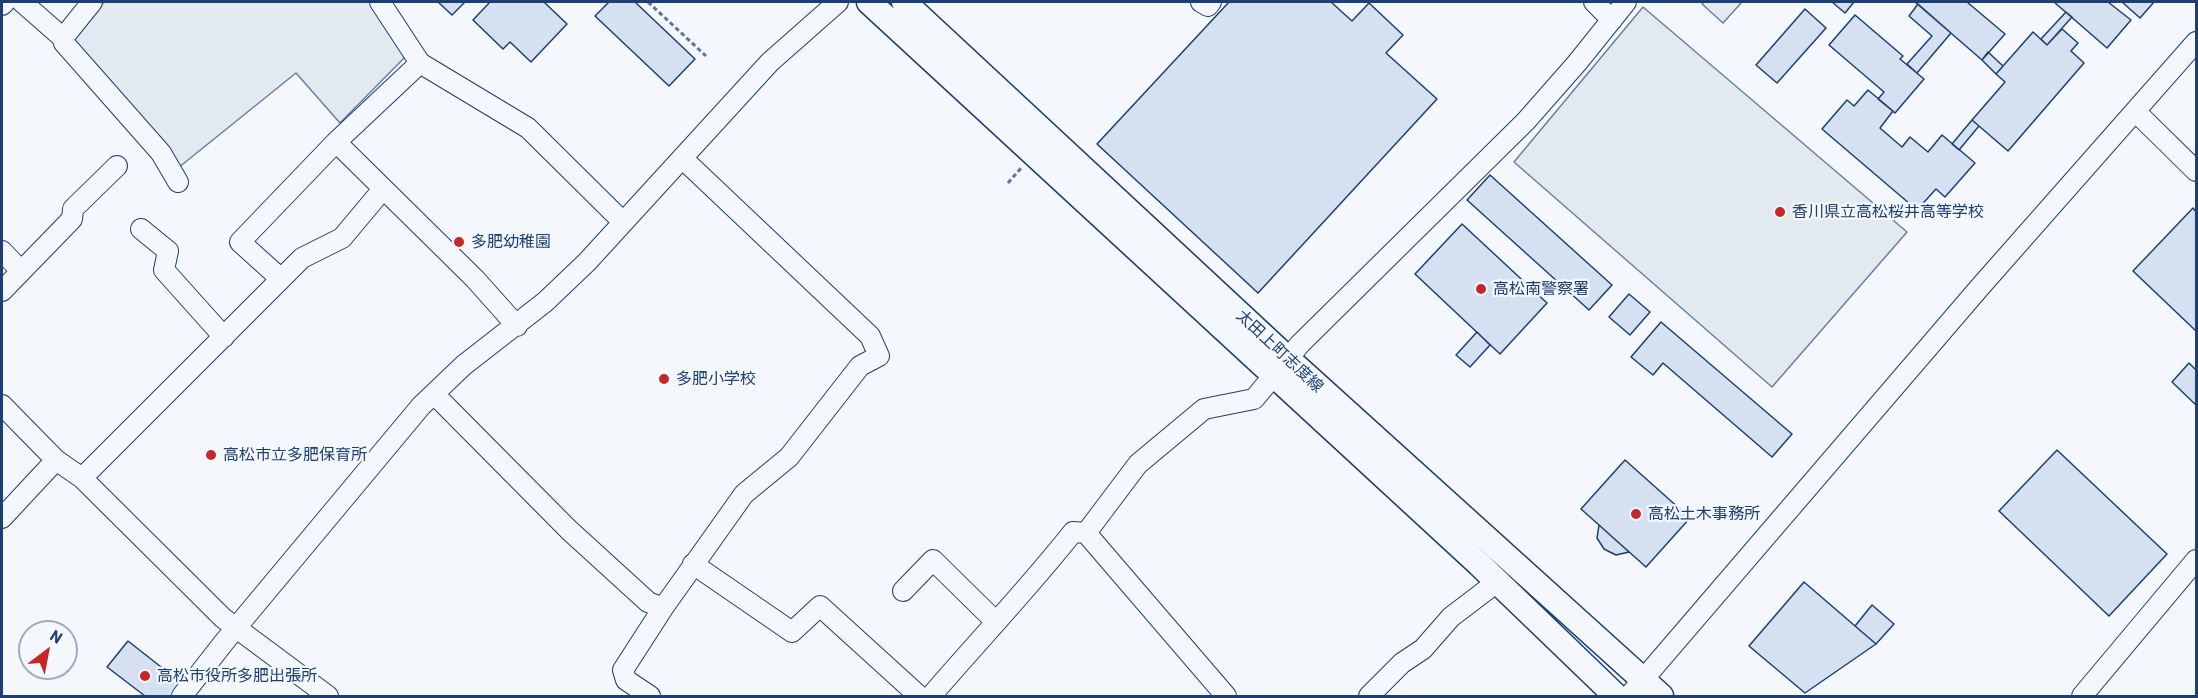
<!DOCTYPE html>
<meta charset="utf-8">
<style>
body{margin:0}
#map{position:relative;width:2198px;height:698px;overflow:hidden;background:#f4f7fb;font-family:Barlow,sans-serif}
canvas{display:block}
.frame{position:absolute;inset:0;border:3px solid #1d3f73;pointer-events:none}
.north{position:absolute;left:18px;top:620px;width:60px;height:60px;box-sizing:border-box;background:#f4f7fb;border:2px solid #9eadc5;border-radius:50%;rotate:32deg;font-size:16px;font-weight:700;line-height:24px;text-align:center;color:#1d3f73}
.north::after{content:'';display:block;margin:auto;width:21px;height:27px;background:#c62828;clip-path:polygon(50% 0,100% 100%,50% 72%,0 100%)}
</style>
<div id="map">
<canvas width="2198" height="698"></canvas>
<div class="frame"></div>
<div class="north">N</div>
</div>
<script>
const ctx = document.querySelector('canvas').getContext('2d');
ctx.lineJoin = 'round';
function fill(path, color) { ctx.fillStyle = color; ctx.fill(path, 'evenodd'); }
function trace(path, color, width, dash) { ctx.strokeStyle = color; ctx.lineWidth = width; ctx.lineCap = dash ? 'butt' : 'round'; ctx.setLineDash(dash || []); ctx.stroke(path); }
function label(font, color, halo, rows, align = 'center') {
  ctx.font = font + ' Barlow,"Noto Sans JP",sans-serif'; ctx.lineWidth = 4.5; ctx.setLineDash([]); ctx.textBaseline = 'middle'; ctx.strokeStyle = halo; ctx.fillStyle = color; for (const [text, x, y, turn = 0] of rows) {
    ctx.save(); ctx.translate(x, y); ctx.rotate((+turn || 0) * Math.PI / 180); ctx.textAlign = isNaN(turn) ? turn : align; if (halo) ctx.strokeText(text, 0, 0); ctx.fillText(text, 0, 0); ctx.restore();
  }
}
const green = new Path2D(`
 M104,2H373L408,54L340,123L296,73L178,168L70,40Z
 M1704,2H1742L1723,23L1702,4Z
 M1643,7L1907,232L1772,387L1514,162Z`);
fill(green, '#e3e9f0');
trace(green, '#687fa3', 1.5);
const building = new Path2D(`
 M438,2H465L452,15Z
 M490,2H547L545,3L567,24L531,62L510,42L503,49L473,20Z
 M609,2H635L695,59L669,86L595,16Z
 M1229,2H1331L1352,21L1369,3L1403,35L1386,53L1437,99L1258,293L1097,144Z
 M1832,2H1854L1845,13Z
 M1915,2H1967L2005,34L1982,60Z
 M2054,2H2108L2131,20L2107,48Z
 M2122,2H2154L2140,18Z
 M1918,4L1951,33L1917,73L1907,64L1932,36L1909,16Z
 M1805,9L1826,28L1777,83L1756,65Z
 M2066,12L2072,17L2047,45L2041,39Z
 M1855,15L1903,56L1900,59L1924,79L1895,113L1878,99L1884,92L1829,45Z
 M2062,29L2078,43L2071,51L2084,63L2008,151L1972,120L2005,82L1996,74L2033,32L2047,45Z
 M1988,52L2003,66L1996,74L1982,60Z
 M1868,90L1893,111L1880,128L1902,147L1910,137L1928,152L1942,135L1975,163L1945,197L1936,189L1917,210L1822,129L1847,100L1854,106Z
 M1972,120L1979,126L1959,150L1952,144Z
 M1490,175L1612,285L1589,310L1467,200Z
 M2193,208L2196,212V331L2133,271Z
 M1462,224L1547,303L1500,354L1415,274Z
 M1629,294L1650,312L1630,335L1609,317Z
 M1661,322L1792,434L1772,457L1663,363L1653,375L1631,357Z
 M1477,332L1490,345L1470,367L1456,355Z
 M2189,363L2196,370V405L2172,382Z
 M2057,450L2167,554L2109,616L1999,511Z
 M1625,460L1690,518L1646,567L1581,509Z
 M1599,525L1629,552L1616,555L1604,549L1597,538Z
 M1804,582L1876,644L1805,693L1749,646Z
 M1872,605L1894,624L1876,644L1855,626Z
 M128,641L184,685L174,696H145L107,667Z`);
fill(building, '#d5e0f0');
trace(building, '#1d3f73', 1.5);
const minor = new Path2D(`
 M22,2L63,38
 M92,2L63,38L64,43L161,153L178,182
 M1201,2L1208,6L1211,2
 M1594,2L1612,20
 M2,5L5,2
 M420,63L528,128L623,222
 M2136,112L2196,171
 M336,142L475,279L517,326
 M141,229L168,251L164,270L224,337
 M2,251L21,271
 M281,279L240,242L336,142L420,63L380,2
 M2,291L72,219L73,209L117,166
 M434,394L569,530L648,602L663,608L744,494L789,457L860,366L879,356L870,336L682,158
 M2,405L56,460L82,478L223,618L328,696
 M82,478L302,258L342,238L383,189
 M2,518L56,460
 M1086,533L1226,696
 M693,564L792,632L820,606L919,696
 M903,591L933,560L995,621
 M182,696L225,641L421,406L464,365L545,302L587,262L770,62L838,2
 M650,696L626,680L623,670L663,608
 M931,696C978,641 1028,589 1073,532L1086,533L1138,464L1204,409L1254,399L1300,344L1526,121L1577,63L1626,2
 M1369,696L1402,663L1423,649L1451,617L1497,582
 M1629,696L1980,287L2196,42
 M2082,696L2196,560`);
const major = new Path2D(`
 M869,2L1479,564L1616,696
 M904,2L1287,358L1661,696`);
trace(minor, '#1d3f73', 22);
trace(major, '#1d3f73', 27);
trace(new Path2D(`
 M648,2L706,56
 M1008,183L1021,168`), '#5e769c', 3, [4.5, 3]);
trace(minor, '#f4f7fb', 20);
trace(major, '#f4f7fb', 24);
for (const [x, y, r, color] of [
 [1780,212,6,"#c62828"],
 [459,242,6,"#c62828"],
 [1481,289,6,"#c62828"],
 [664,379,6,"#c62828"],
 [211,455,6,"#c62828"],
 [1636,514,6,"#c62828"],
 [145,676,6,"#c62828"]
]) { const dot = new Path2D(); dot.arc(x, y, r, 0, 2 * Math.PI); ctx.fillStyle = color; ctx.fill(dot); trace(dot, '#f4f7fb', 2); }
label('16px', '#1d3f73', '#f4f7fb', [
 ["香川県立高松桜井高等学校",1792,212],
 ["多肥幼稚園",471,242],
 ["高松南警察署",1493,289],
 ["多肥小学校",676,379],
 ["高松市立多肥保育所",223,455],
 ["高松土木事務所",1648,514],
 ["高松市役所多肥出張所",157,676]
], 'left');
label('16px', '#1d3f73', '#f4f7fb', [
 ["太田上町志度線",1280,351,43]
]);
</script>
